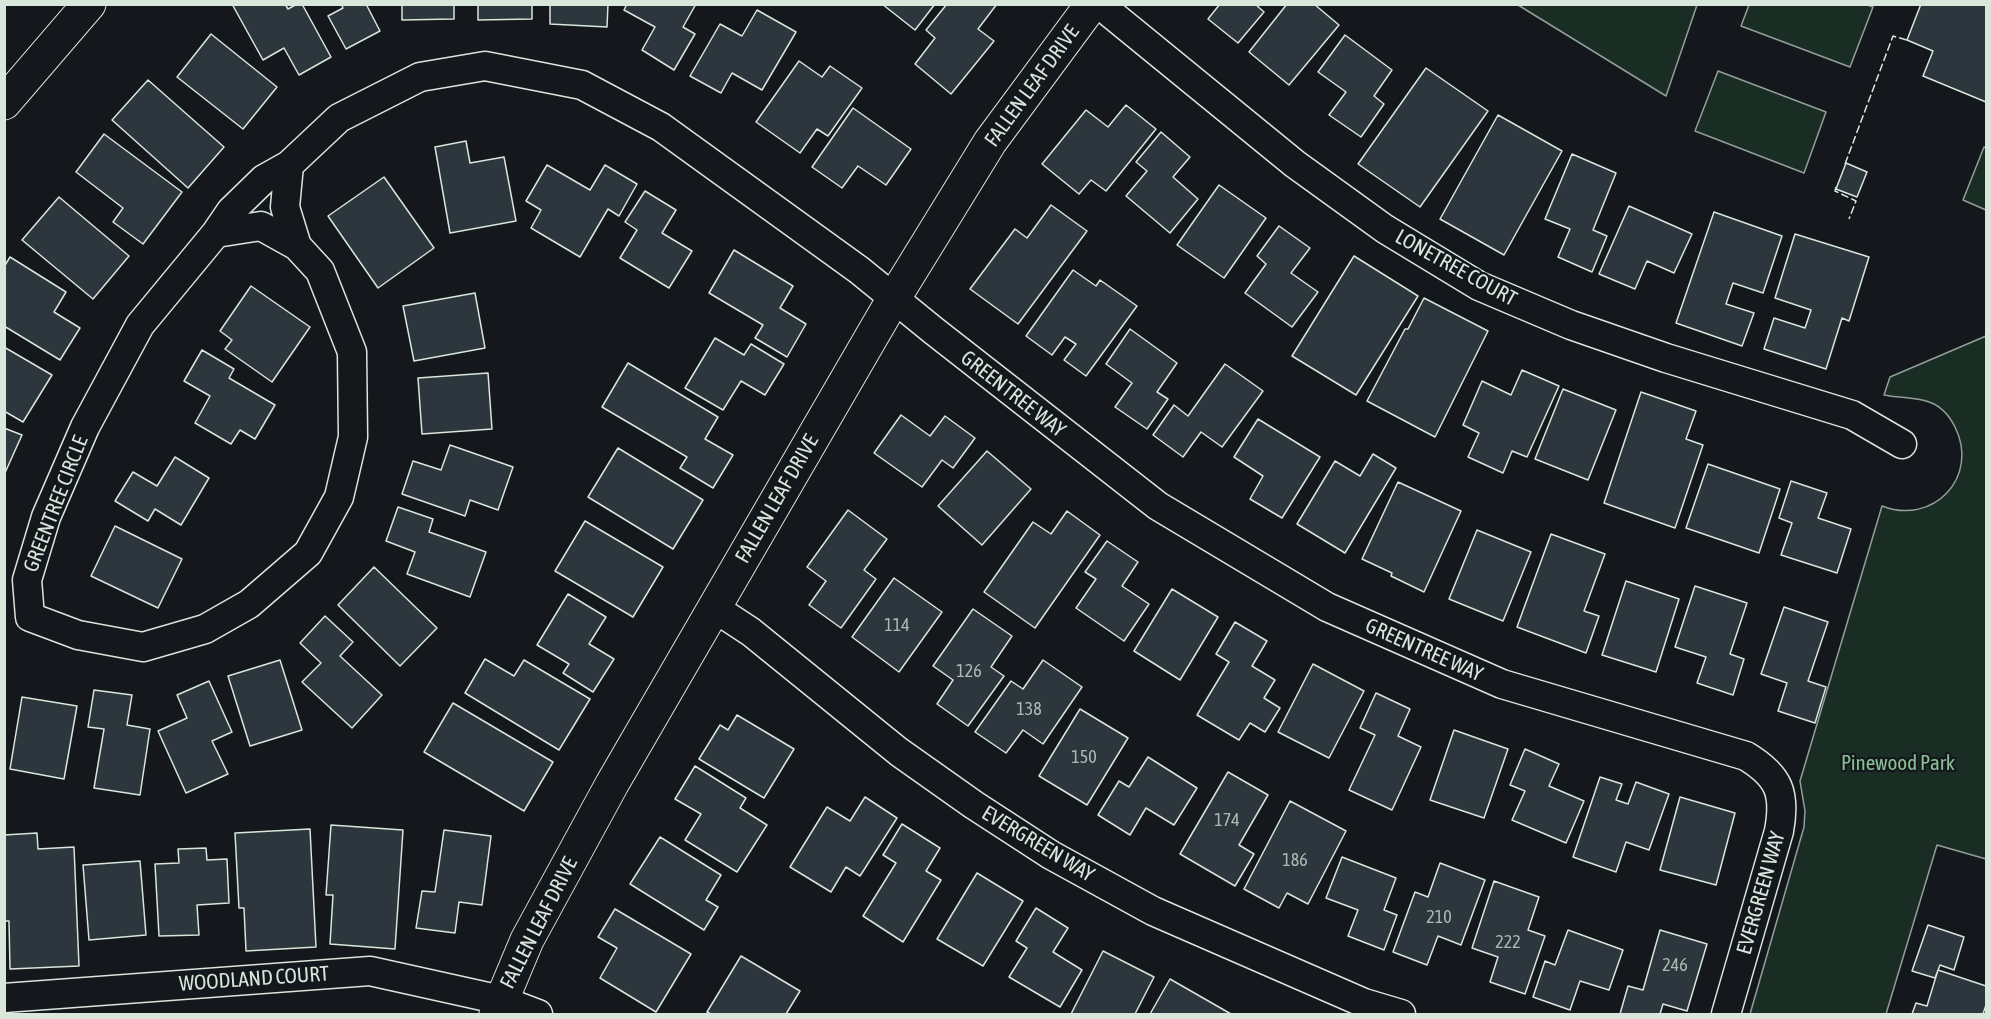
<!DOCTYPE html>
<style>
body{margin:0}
#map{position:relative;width:1991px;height:1019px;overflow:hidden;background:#14181c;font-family:"Asap Condensed",sans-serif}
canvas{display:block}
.frame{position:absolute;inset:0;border:6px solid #d8e6dc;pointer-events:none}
</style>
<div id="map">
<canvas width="1991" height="1019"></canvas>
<div class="frame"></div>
</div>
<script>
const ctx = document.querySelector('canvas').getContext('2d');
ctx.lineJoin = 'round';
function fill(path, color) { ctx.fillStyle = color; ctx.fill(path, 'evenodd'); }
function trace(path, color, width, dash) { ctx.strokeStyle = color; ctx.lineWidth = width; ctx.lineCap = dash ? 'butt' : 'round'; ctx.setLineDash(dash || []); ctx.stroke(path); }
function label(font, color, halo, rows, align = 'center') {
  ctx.font = font + ' "Asap Condensed",sans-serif'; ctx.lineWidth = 4.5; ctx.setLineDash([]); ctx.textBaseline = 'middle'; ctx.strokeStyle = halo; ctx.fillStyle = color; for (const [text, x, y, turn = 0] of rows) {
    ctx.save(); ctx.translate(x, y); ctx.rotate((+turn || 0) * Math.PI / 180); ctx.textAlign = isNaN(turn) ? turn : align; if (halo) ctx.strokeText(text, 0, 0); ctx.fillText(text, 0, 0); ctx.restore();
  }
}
const green = new Path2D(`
 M1865,4L1873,7L1850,67L1741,26L1749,5Z
 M1518,5H1697L1666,96Z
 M1718,71L1826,112L1804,173L1695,131Z
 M1984,147L1986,148V210L1963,200Z
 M1986,336V859L1937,845L1886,1014H1750L1804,827L1805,811L1800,781L1882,506C1933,526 1980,477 1955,427C1950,417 1941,406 1929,402C1916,397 1898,398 1884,395L1890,377Z`);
fill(green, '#1a2d24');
trace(green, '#939e99', 1.5);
const building = new Path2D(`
 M232,4H285L288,9L297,4H302L331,57L299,75L284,48L263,60Z
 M341,4H366L380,31L346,49L328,16L343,8Z
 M402,4H454V19L402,20Z
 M478,4H532V19L478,20Z
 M550,4H608L607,27L550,24Z
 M627,4H696L683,27L695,34L674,70L642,50L655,27L624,10Z
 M882,4H935L915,30Z
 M947,4H997L978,29L994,41L951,94L915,64L935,38L926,30Z
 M1220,4H1255L1264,12L1238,43L1208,19Z
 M1287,4H1314L1339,25L1289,85L1249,52Z
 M1921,4H1986V102L1923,76L1933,51L1907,40Z
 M757,10L796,32L762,90L732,73L721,93L690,76L720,24L742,36Z
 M211,34L277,87L243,129L177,77Z
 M1345,35L1392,70L1374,96L1384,104L1361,137L1329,115L1346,92L1318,72Z
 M799,61L822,77L830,66L862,88L828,136L817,129L800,153L756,122Z
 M1426,68L1488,111L1420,207L1358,164Z
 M148,80L224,147L188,188L112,120Z
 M1126,105L1156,129L1106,191L1091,180L1079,194L1042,164L1086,110L1108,127Z
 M853,108L911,149L886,185L858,166L842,188L812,167Z
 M1498,115L1562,151L1504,255L1440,219Z
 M1161,132L1190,157L1173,177L1198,199L1170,233L1126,196L1147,171L1136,162Z
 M104,134L182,192L143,244L113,222L123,208L76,172Z
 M466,141L470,163L504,157L516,221L450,233L435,147Z
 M1572,154L1616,173L1593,230L1607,236L1592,272L1558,257L1570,229L1545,219Z
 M1846,163L1867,172L1857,197L1836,189Z
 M547,165L590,190L605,165L637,184L619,216L608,209L580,257L531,228L541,210L526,201Z
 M384,177L434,248L378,288L328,216Z
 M1219,185L1266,218L1224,278L1177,245Z
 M645,191L676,210L662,233L692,251L669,288L620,258L637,230L625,222Z
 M59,197L129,256L93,299L22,240Z
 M1051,205L1087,231L1018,324L970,289L1015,229L1027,238Z
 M1629,206L1692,234L1674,273L1647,261L1635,289L1599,274Z
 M1714,212L1782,236L1763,293L1733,283L1726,304L1754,313L1742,346L1676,323Z
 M1279,226L1310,248L1291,273L1318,292L1292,327L1245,293L1266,264L1257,256Z
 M1795,234L1869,257L1849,321L1842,318L1826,369L1764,349L1774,318L1805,328L1811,310L1775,298Z
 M734,250L793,286L780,308L806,324L787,357L755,338L763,325L709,293Z
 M1354,256L1418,296L1356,395L1292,356Z
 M10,257L66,292L54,312L80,328L60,360L4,326V267Z
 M1073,270L1096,286L1100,280L1137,306L1086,376L1064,360L1076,344L1065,337L1052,355L1026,336Z
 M251,286L310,327L272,382L225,349L232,340L220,331Z
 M475,293L485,348L414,361L403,306Z
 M1424,298L1488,331L1435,437L1367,401L1405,329H1408Z
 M1130,329L1177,363L1157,392L1168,399L1147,429L1115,407L1132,383L1106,364Z
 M715,338L744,355L751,344L784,364L765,395L741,381L723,410L685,388Z
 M4,347L52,375L23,422L4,411Z
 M202,350L234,369L229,378L275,405L255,439L240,430L231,444L195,423L210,396L184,381Z
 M628,363L718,417L705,439L733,455L713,488L680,468L687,457L602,407Z
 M1225,364L1263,391L1222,447L1201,432L1183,457L1153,435L1174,405L1188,416Z
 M1522,370L1559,386L1527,457L1512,451L1503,473L1468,457L1479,433L1463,425L1482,381L1511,395Z
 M488,373L492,429L422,434L418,378Z
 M1563,389L1616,410L1588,480L1535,459Z
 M1641,392L1696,411L1686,439L1703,445L1675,528L1604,503Z
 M901,415L930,436L945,416L975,438L953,468L942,460L922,487L874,453Z
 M1258,419L1320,457L1282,518L1250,499L1263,476L1234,457Z
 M4,428L22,435L4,475Z
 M450,445L513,467L498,510L470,500L465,516L402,494L413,461L441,470Z
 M618,448L703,500L673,549L588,497Z
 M987,451L1031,489L982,545L938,506Z
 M1373,454L1396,468L1345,553L1297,524L1335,461L1360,476Z
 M175,457L209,478L181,525L155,509L148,521L115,501L133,472L157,486Z
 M1708,464L1780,489L1759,553L1686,528Z
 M1791,481L1827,493L1818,518L1851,529L1837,573L1781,555L1792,523L1779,518Z
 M1398,482L1461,511L1424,592L1391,576L1392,573L1362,559Z
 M398,507L433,519L429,532L486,552L470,597L407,574L415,552L386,541Z
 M848,510L887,539L864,570L876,579L841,628L809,605L826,581L807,567Z
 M1067,511L1100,535L1035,628L984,592L1033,522L1051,534Z
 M585,521L663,567L633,617L555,571Z
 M115,526L182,559L158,608L91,576Z
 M1477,530L1531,552L1503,621L1449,599Z
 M1551,534L1605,554L1584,611L1599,616L1586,653L1517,627Z
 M1107,541L1138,562L1122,586L1149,604L1124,641L1076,608L1096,579L1085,572Z
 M374,567L437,628L400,666L338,605Z
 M894,578L942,612L899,672L852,637Z
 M1626,581L1679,599L1656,672L1602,655Z
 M1695,586L1747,603L1730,654L1744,659L1733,695L1697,683L1706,657L1675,647Z
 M1172,589L1218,617L1180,680L1134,651Z
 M568,594L606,617L589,644L614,659L593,692L563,673L569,664L537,645Z
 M1784,607L1828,622L1808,681L1826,687L1815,723L1778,711L1787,683L1761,674Z
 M973,609L1012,636L991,667L1004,676L968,726L937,704L953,680L933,666Z
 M325,616L353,642L340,656L382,695L352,728L302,682L321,663L300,643Z
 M1235,622L1267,641L1252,666L1275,680L1264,698L1280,708L1265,732L1250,723L1239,740L1197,715L1229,662L1216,654Z
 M485,659L514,676L524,660L590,699L559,750L465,693Z
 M280,660L302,730L250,746L228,676Z
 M1043,660L1082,687L1043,744L1023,730L1006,753L975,732L1011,681L1023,689Z
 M1313,664L1364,691L1329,758L1278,732Z
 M209,681L232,732L212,741L228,774L186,793L158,731L187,718L177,695Z
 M94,690L132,695L127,725L150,729L140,795L94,788L104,729L88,727Z
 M1376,693L1410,709L1398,736L1421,747L1392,810L1349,790L1375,735L1360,728Z
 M22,697L77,706L64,779L10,769Z
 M453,703L553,762L524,811L424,752Z
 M1080,709L1128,738L1087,805L1039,776Z
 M737,715L794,749L764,798L699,759L720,725L728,730Z
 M1454,730L1508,749L1484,818L1430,800Z
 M1525,749L1559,764L1549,786L1584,801L1566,843L1512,820L1525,791L1510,785Z
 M1148,757L1197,788L1174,825L1146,808L1130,835L1098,815L1119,781L1129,787Z
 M695,766L746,798L740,808L767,825L737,872L685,840L701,814L675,799Z
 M1228,772L1268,795L1239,845L1254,854L1235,886L1180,854Z
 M1600,777L1622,784L1616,800L1628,804L1636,782L1669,794L1649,850L1626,842L1616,872L1573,857Z
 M865,797L897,818L860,876L846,867L831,892L790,867L827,807L850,821Z
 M1680,797L1735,813L1716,885L1660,870Z
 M1290,801L1346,831L1308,904L1287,893L1279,908L1244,889Z
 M902,824L940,848L926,871L941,880L903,942L863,916L896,863L883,855Z
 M331,825L403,830L395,949L330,944L333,895H326Z
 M310,829L316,947L246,951L244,908H239L235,833Z
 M444,830L491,836L482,905L459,902L455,933L416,928L422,891L435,892Z
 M37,833L38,849L74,847L79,966L10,969L9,921H4V835Z
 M660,837L721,875L706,900L718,907L704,930L630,884Z
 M206,848L207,860L227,859L229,903L197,905L199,935L159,936L155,864L179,863L178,849Z
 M1342,857L1396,878L1384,910L1397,915L1384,950L1348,936L1358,910L1326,898Z
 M140,861L146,935L89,940L83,865Z
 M1440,863L1485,880L1461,945L1438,936L1427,965L1393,952L1415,892L1428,897Z
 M977,873L1023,901L983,966L937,939Z
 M1494,881L1539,897L1528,930L1545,936L1525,994L1490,982L1498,957L1472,948Z
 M1036,908L1068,928L1053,952L1082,970L1060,1007L1009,977L1027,948L1016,941Z
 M615,909L691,954L656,1012L600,978L617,948L598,937Z
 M1928,925L1964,937L1954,970L1940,965L1935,978L1912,971Z
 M1568,930L1623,950L1609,990L1580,981L1570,1010L1533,997L1545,961L1555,965Z
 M1660,930L1707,944L1687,1011L1663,1004L1660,1014H1620L1628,986L1643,990Z
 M1103,951L1154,977L1135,1014H1071Z
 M741,956L800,991L786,1014H711L707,1012Z
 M1938,970L1986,986V1005L1983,1014H1912L1916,1003L1927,1006Z
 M1170,979L1231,1014H1150Z`);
fill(building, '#2c363c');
trace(building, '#d8e6dc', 1.5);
const street = new Path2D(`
 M1099,4L1295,164L1385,229L1479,286L1571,325L1666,358L1852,415L1902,444
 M289,165L285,207L297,246
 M261,226L297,246L320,271L352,352L353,437L339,497L308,553L249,604L205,629L143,647L78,635L30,617L27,580L46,517L85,427L140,325L216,233Z
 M216,233L231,211L264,179L289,165L339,118L420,77L485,66L582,85L661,127L859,270L934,331L1158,506L1327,607L1502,684L1746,756C1779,776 1786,793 1779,831L1726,1014
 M713,607L751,632L899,752L974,805L1051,855L1153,911L1364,1003L1401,1014
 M4,998L370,971L501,1000L538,1014`);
const secondary = new Path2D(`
 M496,1014L527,940L612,784L894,298L990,142L1092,4`);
const primary = new Path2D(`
 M4,103L89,4`);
trace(street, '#d8e6dc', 31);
trace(secondary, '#d8e6dc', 35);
trace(primary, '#d8e6dc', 35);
trace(street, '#14181c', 28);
trace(secondary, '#14181c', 33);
trace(primary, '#14181c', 33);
trace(new Path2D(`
 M1845,164L1893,36L1907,40
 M1836,187L1835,191L1856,201L1849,219`), '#d8e6dc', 1.5, [8, 3]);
label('18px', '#adbab4', null, [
 ["114",897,625],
 ["126",969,671],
 ["138",1029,709],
 ["150",1084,757],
 ["174",1227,820],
 ["186",1295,860],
 ["210",1439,917],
 ["222",1508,942],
 ["246",1675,965]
]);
label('21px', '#d8e6dc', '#14181c', [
 ["FALLEN LEAF DRIVE",1032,86,-54],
 ["LONETREE COURT",1456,268,29],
 ["GREENTREE WAY",1013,394,38],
 ["FALLEN LEAF DRIVE",777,499,-60],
 ["GREENTREE CIRCLE",56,504,-69],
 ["GREENTREE WAY",1424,650,24],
 ["EVERGREEN WAY",1038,844,31],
 ["EVERGREEN WAY",1761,893,-74],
 ["FALLEN LEAF DRIVE",539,923,-63],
 ["WOODLAND COURT",254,979,-4]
]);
label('21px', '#8ac095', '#14181c', [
 ["Pinewood Park",1898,763]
]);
</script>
